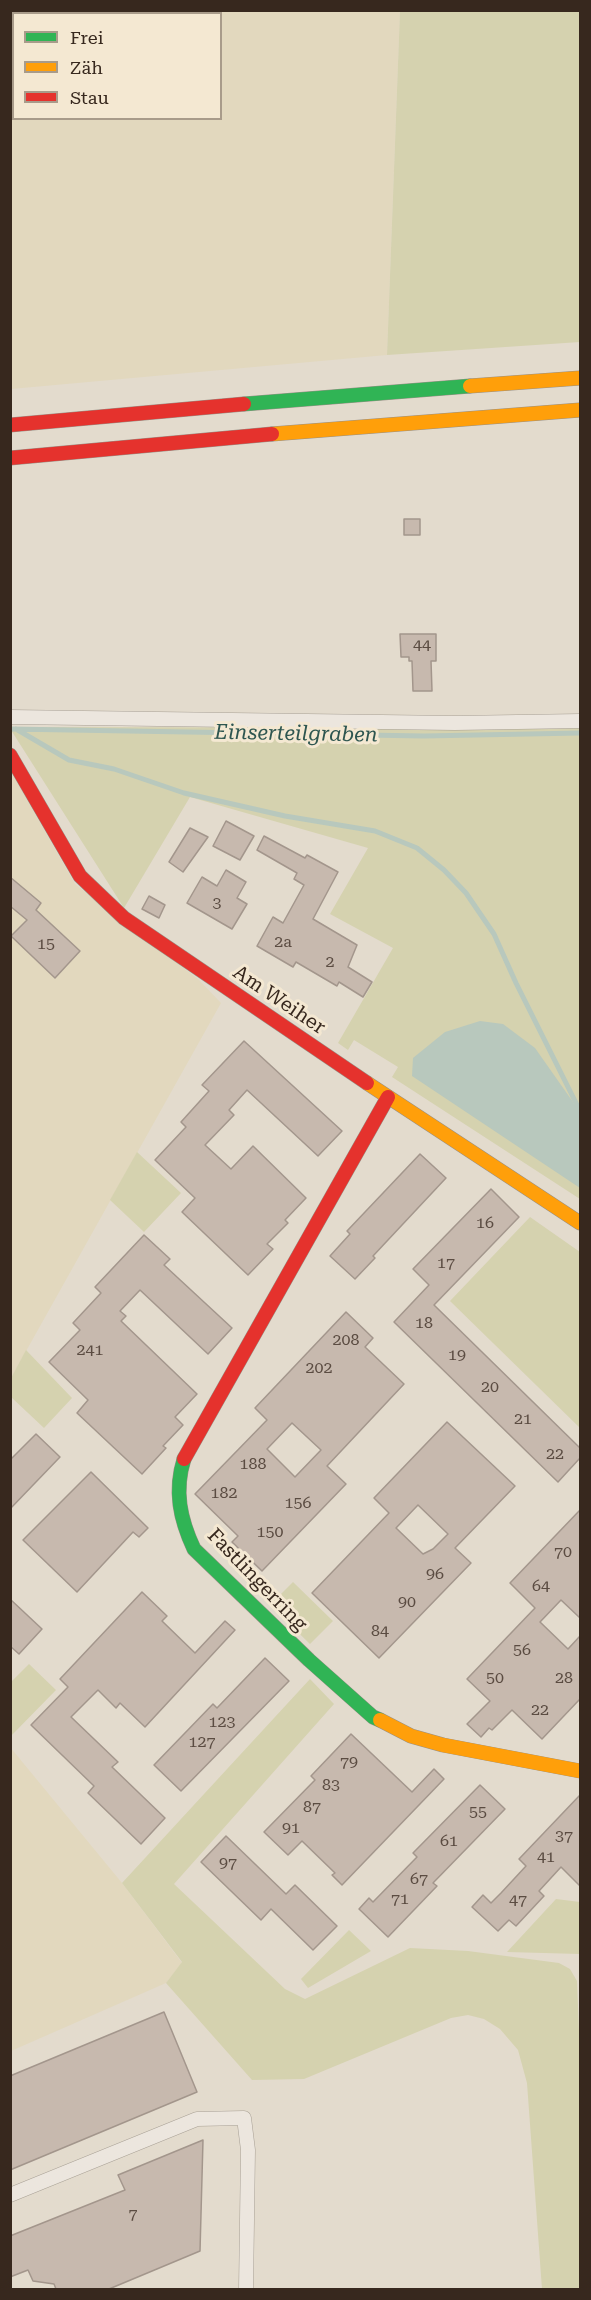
<!DOCTYPE html>
<meta charset="utf-8">
<style>
body{margin:0}
#map{position:relative;width:591px;height:2300px;overflow:hidden;background:#e3dbcd;font-family:"Roboto Serif",serif}
canvas{display:block}
.frame{position:absolute;inset:0;border:12px solid #37281e;pointer-events:none}
.legend{position:absolute;left:12px;top:12px;width:210px;height:108px;box-sizing:border-box;background:#f4e8d2;border:2px solid #a89b8a;margin:0;padding:8px 10px;list-style:none;font-size:18px;color:#37281e}
.legend li{display:flex;align-items:center;gap:12px;height:30px}
.legend b{width:30px;border:2px solid #a89b8a}
</style>
<div id="map">
<canvas width="591" height="2300"></canvas>
<div class="frame"></div>
<ul class="legend">
<li><b style="height:8px;background:#30b455"></b>Frei</li>
<li><b style="height:8px;background:#ff9f0a"></b>Zäh</li>
<li><b style="height:8px;background:#e5322d"></b>Stau</li>
</ul>
</div>
<script>
const ctx = document.querySelector('canvas').getContext('2d');
ctx.lineJoin = 'round';
function fill(path, color) { ctx.fillStyle = color; ctx.fill(path, 'evenodd'); }
function trace(path, color, width, dash) { ctx.strokeStyle = color; ctx.lineWidth = width; ctx.lineCap = dash ? 'butt' : 'round'; ctx.setLineDash(dash || []); ctx.stroke(path); }
function label(font, color, halo, rows, align = 'center') {
  ctx.font = font + ' "Roboto Serif",serif'; ctx.lineWidth = 6; ctx.setLineDash([]); ctx.textBaseline = 'middle'; ctx.strokeStyle = halo; ctx.fillStyle = color; for (const [text, x, y, turn = 0] of rows) {
    ctx.save(); ctx.translate(x, y); ctx.rotate((+turn || 0) * Math.PI / 180); ctx.textAlign = isNaN(turn) ? turn : align; if (halo) ctx.strokeText(text, 0, 0); ctx.fillText(text, 0, 0); ctx.restore();
  }
}
fill(new Path2D(`
 M11,11H400L387,355L11,389ZM14,14H220V118H14Z
 M10,770L75,884L199,980L221,1003L11,1378Z
 M10,1747L122,1883L182,1963L166,1983L11,2051Z`), '#e2d8be');
fill(new Path2D(`
 M400,11H580V342L387,355Z
 M10,727L580,728V1112L573,1103L580,1199L392,1077L398,1067L354,1040L348,1050L338,1043L393,948L330,914L368,848L190,797L124,908L11,730Z
 M137,1152L181,1193L144,1232L110,1200Z
 M530,1217L580,1252V1428L450,1301Z
 M26,1350L72,1398L44,1428L11,1397V1378Z
 M293,1582L333,1621L310,1644L270,1605Z
 M29,1664L56,1690L11,1736V1682Z
 M310,1679L334,1704L174,1884L285,1989L305,1999L410,1948L468,1951L559,1963L570,1969L577,1981L580,2056V2289H542L527,2083L518,2050L500,2029L484,2019L468,2015L451,2018L304,2079L252,2080L166,1983L182,1962L122,1883Z
 M556,1899L580,1902V1954L507,1952Z
 M349,1930L371,1951L308,1988L301,1979Z`), '#d5d2af');
fill(new Path2D(`
 M480,1021L503,1024L535,1048L580,1112V1188L412,1076L413,1058L445,1032Z`), '#b8c8bd');
trace(new Path2D(`
 M10,729L424,736L580,733
 M16,729L69,760L114,769L184,793L285,816L375,831L417,848L444,870L466,893L494,934L516,983L580,1111`), '#b8c8bd', 5);
const building = new Path2D(`
 M404,519H420V535H404Z
 M400,634H436V661H431L432,691H413L412,661H409V657H401Z
 M226,821L254,836L240,860L213,846Z
 M190,828L208,837L183,872L169,862Z
 M264,836L305,858L307,855L338,872L313,919L357,945L348,967L372,982L363,997L339,982L337,986L296,962L293,967L257,946L273,917L283,923L304,885L294,879L297,873L257,850Z
 M226,870L246,882L237,898L247,904L232,929L187,903L202,877L217,886Z
 M10,877L41,903L36,910L80,951L55,978L11,936L27,920L10,906Z
 M149,896L165,905L159,918L142,909Z
 M244,1041L342,1131L318,1156L247,1090L229,1110L234,1115L205,1145L231,1169L253,1146L306,1198L285,1220L288,1223L267,1244L273,1249L248,1275L182,1212L195,1198L155,1160L186,1127L181,1122L209,1091L202,1085Z
 M420,1154L446,1178L373,1256L375,1258L355,1279L330,1256L350,1234L347,1231Z
 M491,1189L519,1217L434,1305L580,1448V1458L558,1482L394,1322L429,1285L413,1269Z
 M144,1235L170,1259L164,1265L232,1328L208,1354L140,1290L120,1311L126,1316L121,1321L197,1394L175,1417L183,1425L163,1446L166,1448L142,1474L77,1413L88,1400L49,1362L80,1330L73,1323L101,1293L95,1287Z
 M346,1312L373,1338L365,1347L404,1384L327,1466L346,1484L262,1571L232,1542L238,1536L195,1494L267,1420L255,1408ZM292,1423L321,1450L295,1477L267,1449Z
 M447,1422L515,1486L455,1548L471,1563L379,1658L312,1593L389,1513L374,1498ZM418,1505L448,1534L433,1549L423,1554L396,1528Z
 M36,1434L60,1457L10,1509V1460Z
 M91,1472L148,1528L139,1537L133,1532L77,1592L23,1540Z
 M580,1510V1618L561,1600L540,1622L568,1649L580,1636V1699L542,1739L512,1710L492,1730L489,1728L481,1737L467,1724L490,1701L467,1679L535,1608L510,1583Z
 M142,1592L167,1616L162,1621L195,1653L225,1621L235,1630L145,1727L120,1703L116,1708L98,1690L71,1717L118,1762L112,1767L165,1818L141,1844L88,1793L94,1786L31,1725L68,1687L60,1679Z
 M10,1599L42,1629L19,1654L10,1646Z
 M265,1658L289,1681L181,1791L154,1765L213,1704L217,1708Z
 M351,1734L412,1792L434,1769L444,1779L342,1885L332,1875L335,1873L302,1841L288,1855L264,1832L315,1780L311,1776Z
 M480,1785L505,1809L433,1883L437,1886L388,1937L359,1909L369,1898L373,1902L417,1857L413,1853Z
 M580,1795V1886L561,1867L539,1891L544,1896L516,1926L509,1920L498,1931L472,1907L483,1895L491,1903L501,1893L526,1866L519,1859Z
 M226,1836L286,1894L295,1885L337,1926L313,1950L271,1909L261,1920L201,1862Z
 M164,2012L197,2092L10,2170V2076Z
 M203,2140L200,2251L109,2289H56L54,2284L33,2281L28,2270L10,2277V2236L125,2190L118,2175Z`);
fill(building, '#c7b9ae');
trace(building, '#a3968c', 1.5);
const street = new Path2D(`
 M10,717L455,723L580,721
 M10,2195L197,2119L244,2118L248,2150L246,2290`);
const fast = new Path2D(`
 M244,404L470,386
 M184,1459C174,1491 180,1519 194,1549L309,1660L373,1717L380,1720`);
const slow = new Path2D(`
 M470,386L580,378
 M272,434L580,410
 M367,1083L580,1223
 M380,1720L411,1736L443,1745L580,1771`);
const jam = new Path2D(`
 M10,425L244,404
 M10,458L272,434
 M10,755L80,876L124,918L367,1083
 M184,1459L388,1097`);
trace(street, '#a8a095', 15);
trace(fast, '#989086', 15);
trace(slow, '#989086', 15);
trace(jam, '#989086', 15);
trace(street, '#ece6de', 14);
trace(fast, '#30b455', 14);
trace(slow, '#ff9f0a', 14);
trace(jam, '#e5322d', 14);
label('16px', '#5b4c42', null, [
 ["44",422,645],
 ["3",217,903],
 ["2a",283,942],
 ["15",46,944],
 ["2",330,962],
 ["16",485,1223],
 ["17",446,1263],
 ["18",424,1323],
 ["208",346,1340],
 ["241",90,1350],
 ["19",457,1355],
 ["202",319,1368],
 ["20",490,1387],
 ["21",523,1419],
 ["22",555,1454],
 ["188",253,1464],
 ["182",224,1493],
 ["156",298,1503],
 ["150",270,1532],
 ["70",563,1552],
 ["96",435,1574],
 ["64",541,1586],
 ["90",407,1602],
 ["84",380,1631],
 ["56",522,1650],
 ["50",495,1678],
 ["28",564,1678],
 ["22",540,1710],
 ["123",222,1722],
 ["127",202,1742],
 ["79",349,1762],
 ["83",331,1785],
 ["87",312,1807],
 ["55",478,1812],
 ["91",291,1828],
 ["37",564,1836],
 ["61",449,1841],
 ["41",546,1857],
 ["97",228,1863],
 ["67",419,1879],
 ["71",400,1899],
 ["47",518,1900],
 ["7",133,2214]
]);
label('20px', '#37281e', '#f4e8d2', [
 ["Am Weiher",279,1000,34],
 ["Fastlingerring",257,1580,46]
]);
label('italic 21px', '#2e5650', '#f4e8d2', [
 ["Einserteilgraben",296,734,1]
]);
</script>
